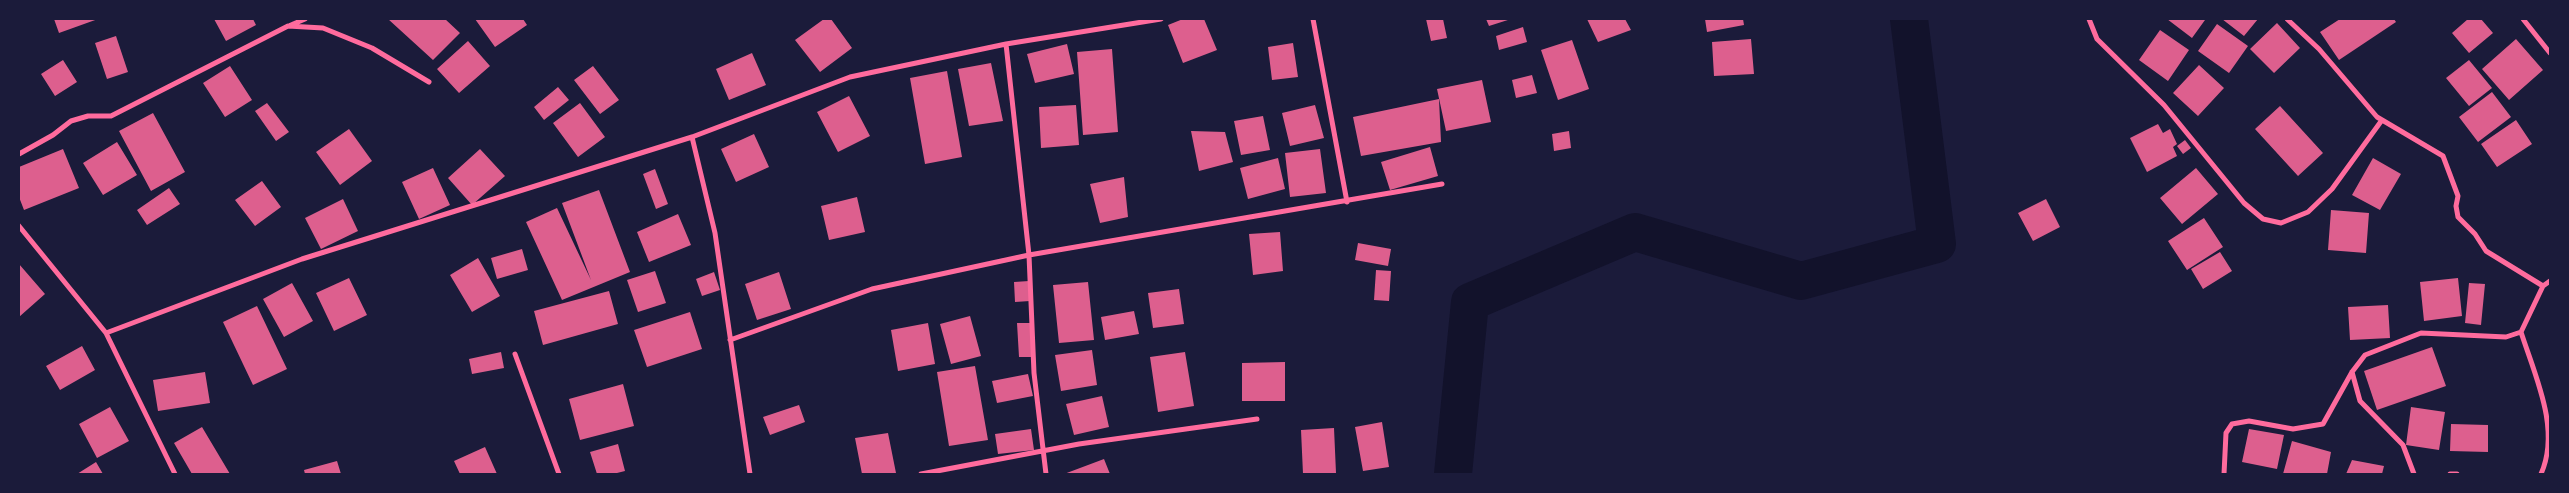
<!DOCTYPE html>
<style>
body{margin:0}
#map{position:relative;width:2569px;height:493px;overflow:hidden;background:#1b1b3a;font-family:Lora,serif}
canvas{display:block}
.frame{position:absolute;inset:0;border:20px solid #1b1b3a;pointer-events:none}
</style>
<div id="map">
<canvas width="2569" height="493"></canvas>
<div class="frame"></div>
</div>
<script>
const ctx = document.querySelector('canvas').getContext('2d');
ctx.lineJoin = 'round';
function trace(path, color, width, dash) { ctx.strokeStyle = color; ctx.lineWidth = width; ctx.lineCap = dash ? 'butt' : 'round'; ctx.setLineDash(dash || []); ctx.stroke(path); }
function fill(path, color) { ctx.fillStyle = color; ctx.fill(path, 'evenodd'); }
trace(new Path2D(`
 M1453,474L1470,302L1635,232L1801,281L1937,244L1909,19`), '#12122b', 38);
fill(new Path2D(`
 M54,19H98L59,33Z
 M214,19H253L256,25L226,41Z
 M388,19H445L460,33L433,60Z
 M475,19H523L527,25L495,47Z
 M824,19H831L852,48L820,72L795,40Z
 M1183,19H1204L1217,50L1183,63L1168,25Z
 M1426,19H1443L1447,38L1431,41Z
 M1486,19H1511L1489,26Z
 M1587,19H1625L1631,30L1598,42Z
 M1705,19H1743L1744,25L1707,32Z
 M2167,19H2203L2205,20L2192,38Z
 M2222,19H2258L2244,36Z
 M2340,19H2394L2396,22L2339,60L2320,32Z
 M2468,19H2481L2493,33L2469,53L2452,33Z
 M2277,23L2300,48L2274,73L2250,49Z
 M2217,24L2248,46L2229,73L2198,51Z
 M1523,27L1527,42L1499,50L1496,36Z
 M2160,30L2189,50L2168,81L2139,60Z
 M116,36L128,72L107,79L95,43Z
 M1751,39L1754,74L1714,76L1712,42Z
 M2516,39L2543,70L2509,100L2482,69Z
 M1572,40L1589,89L1558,100L1541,50Z
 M468,41L490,66L459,93L437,69Z
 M1293,43L1298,77L1272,80L1268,47Z
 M1067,44L1074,74L1035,83L1027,54Z
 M1112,49L1118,132L1083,135L1077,52Z
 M752,53L766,85L729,100L716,69Z
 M63,60L77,82L55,96L41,74Z
 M2469,60L2492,88L2469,106L2446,78Z
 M991,63L1003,121L969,126L958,69Z
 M2199,65L2224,88L2198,116L2173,93Z
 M230,66L252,100L225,117L203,83Z
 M593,66L619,100L600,114L574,80Z
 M947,71L962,157L925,164L910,78Z
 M1532,75L1537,93L1516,98L1512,80Z
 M1482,80L1491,122L1446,131L1437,89Z
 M558,87L569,100L544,120L534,107Z
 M2492,92L2511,117L2478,142L2459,117Z
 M849,96L870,136L838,152L817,112Z
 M1439,99L1441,142L1361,156L1353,117Z
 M267,103L289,132L276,141L255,111Z
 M580,103L605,137L578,157L553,123Z
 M1076,105L1079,145L1041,148L1039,107Z
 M1315,105L1324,138L1290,146L1282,113Z
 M2280,106L2323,153L2298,176L2255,129Z
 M153,113L185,172L151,191L119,131Z
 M1263,116L1270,150L1241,155L1234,121Z
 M2516,120L2532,144L2497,167L2481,144Z
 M2158,124L2163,133L2170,129L2177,144L2173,147L2177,156L2147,172L2130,138Z
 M349,129L372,161L340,185L316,152Z
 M1191,131L1225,132L1233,162L1199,171Z
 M1569,131L1571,148L1554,151L1552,134Z
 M754,134L769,167L736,182L721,149Z
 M2185,140L2191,148L2183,154L2177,146Z
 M117,142L137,175L103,195L83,163Z
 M1430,147L1438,176L1390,190L1381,162Z
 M63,149L79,188L24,210L19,197V167Z
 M480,149L505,176L472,205L448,178Z
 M1320,149L1326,193L1290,197L1285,153Z
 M1278,158L1285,189L1248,199L1240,168Z
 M2373,158L2401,174L2380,210L2352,195Z
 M433,168L450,205L419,219L402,182Z
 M2196,168L2218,194L2182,224L2160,198Z
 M655,169L668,204L656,209L643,174Z
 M1124,177L1128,217L1100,223L1090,184Z
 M262,181L281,207L255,226L235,200Z
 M169,188L180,204L147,225L137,210Z
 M599,190L630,272L562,300L526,222L557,208L591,280L562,203Z
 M857,197L865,232L829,240L821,206Z
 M343,199L358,231L321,249L305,218Z
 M2046,199L2060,227L2033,241L2018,213Z
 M2331,210L2369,213L2366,253L2328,250Z
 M678,214L691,245L649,262L637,232Z
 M2204,218L2223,247L2187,270L2168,241Z
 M1280,232L1283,271L1253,275L1249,234Z
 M1358,243L1391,249L1388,266L1355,260Z
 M522,249L528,270L497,279L491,258Z
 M2220,252L2232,271L2203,289L2191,269Z
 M478,258L500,296L472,312L450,275Z
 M19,264L45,294L19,317Z
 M1376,270L1391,271L1389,301L1374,300Z
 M655,271L666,303L638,312L627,280Z
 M714,272L720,290L702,296L696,279Z
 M779,272L791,309L757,320L745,284Z
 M349,278L367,315L334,331L316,293Z
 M2458,278L2462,316L2424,321L2420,282Z
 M1029,281L1030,301L1015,302L1014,282Z
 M1088,282L1094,340L1059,343L1053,285Z
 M292,283L313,321L284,337L263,299Z
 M2469,283L2485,284L2481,325L2465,323Z
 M1179,289L1184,324L1153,328L1148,293Z
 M609,291L618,324L543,345L534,311Z
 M2388,305L2390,338L2350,340L2348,307Z
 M257,306L287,369L253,385L223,322Z
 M1134,311L1139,334L1105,340L1101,317Z
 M690,312L702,349L647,367L634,330Z
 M970,316L981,356L951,364L940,324Z
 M928,323L935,364L898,371L891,330Z
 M1017,323H1030L1032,357H1019Z
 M82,346L95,370L60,390L46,366Z
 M2432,347L2446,386L2377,410L2364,371Z
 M1092,350L1097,385L1061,391L1055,355Z
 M501,352L504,368L472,374L469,359Z
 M1185,352L1194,406L1158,412L1150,357Z
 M1285,362V401H1242V363Z
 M975,366L988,440L949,446L937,372Z
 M205,372L210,403L158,411L153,380Z
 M1028,374L1033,396L997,403L992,381Z
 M623,384L634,426L580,440L569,399Z
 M1102,396L1109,427L1074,435L1066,404Z
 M799,405L805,422L770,435L763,417Z
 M110,407L129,441L97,458L79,424Z
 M2411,407L2445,412L2439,450L2406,445Z
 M1382,422L1389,467L1363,471L1355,427Z
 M2451,424L2488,425V452L2450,451Z
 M202,427L230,474H192L174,443Z
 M1334,428L1336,473L1303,474L1301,430Z
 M1031,429L1034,450L998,454L995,434Z
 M2249,429L2284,435L2277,469L2242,462Z
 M888,433L896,473L862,474L855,438Z
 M2292,441L2331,452L2327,474H2283Z
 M618,444L625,471L613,474H597L590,452Z
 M485,447L497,474H460L454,461Z
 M1104,459L1110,474H1064Z
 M2352,460L2384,466L2382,474H2346Z
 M337,461L341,474H305L304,470Z
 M96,462L103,474H77Z`), '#dd5f8e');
trace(new Path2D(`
 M1313,19L1347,202
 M2089,19L2097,39L2164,105L2244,203L2263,219L2281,223L2308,212L2332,189L2382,120
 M2287,19L2319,49L2377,117L2443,156L2458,196L2456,206L2458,217L2475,234L2486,251L2543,286
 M2523,19L2550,53
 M291,25L305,19
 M1006,44L1029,255L1442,184
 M692,137L715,233L750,474
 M19,154L53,135L71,121L88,116H111L288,26L323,28L372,48L429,82
 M19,226L106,333L175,474
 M2521,332C2535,376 2561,429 2541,474
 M106,333L302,259L692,137L850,77L1006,44L1161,19
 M730,340L872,289L1029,255L1034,373L1046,474
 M515,354L559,474
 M2352,372L2360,401L2403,445L2414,474
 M921,474L1079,444L1257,419
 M2224,474L2226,433L2232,424L2249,421L2293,429L2323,424L2352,372L2365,355L2421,333L2506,337L2521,332L2543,286L2550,281
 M2450,474H2457`), '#ff6b9d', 5);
</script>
